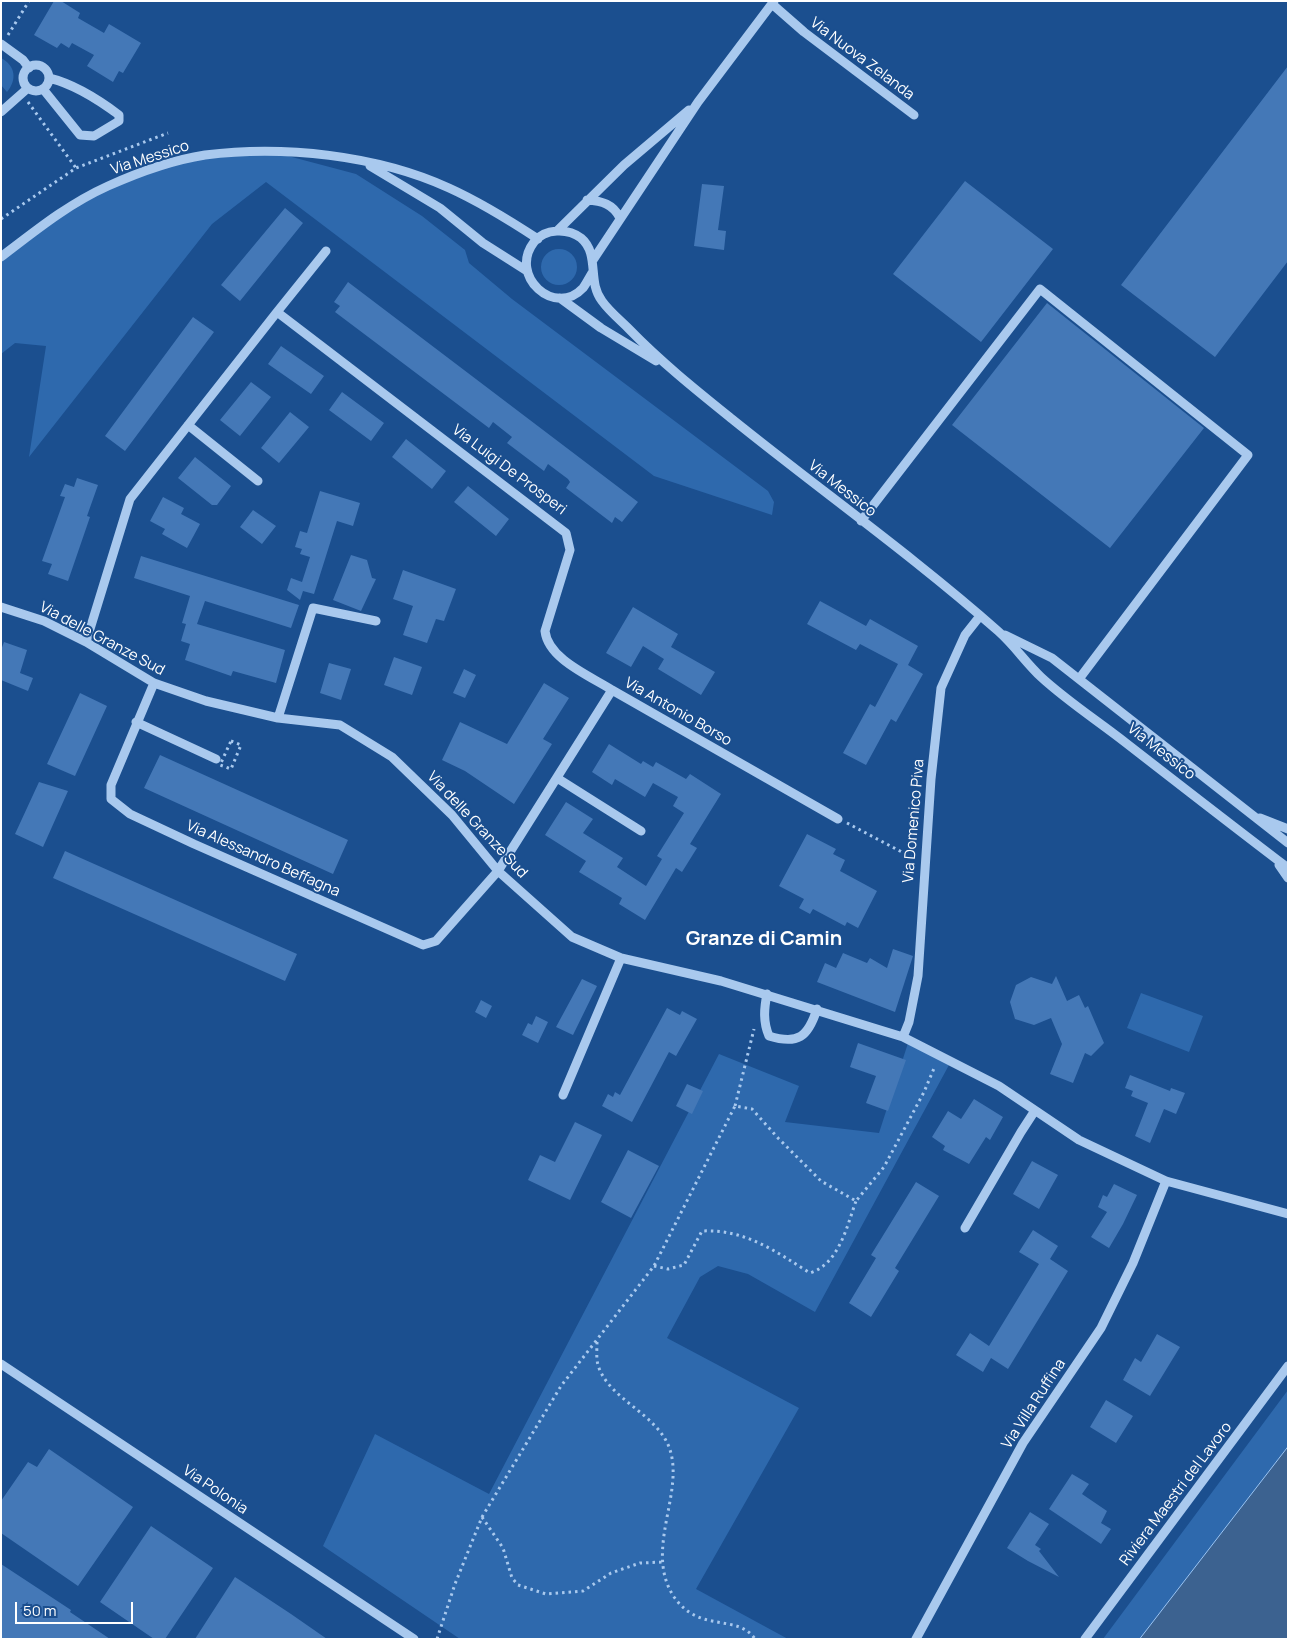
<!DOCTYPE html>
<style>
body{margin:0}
#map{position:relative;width:1289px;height:1640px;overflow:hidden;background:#1b4f8f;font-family:Manrope,sans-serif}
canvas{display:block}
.frame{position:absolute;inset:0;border:2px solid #fff;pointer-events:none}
.scale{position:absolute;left:15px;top:1602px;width:118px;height:22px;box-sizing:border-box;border:2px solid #fff;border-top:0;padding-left:6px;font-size:15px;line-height:18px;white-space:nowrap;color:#fff;-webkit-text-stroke:4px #1b4f8f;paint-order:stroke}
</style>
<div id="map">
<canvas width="1289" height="1640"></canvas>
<div class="frame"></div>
<div class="scale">50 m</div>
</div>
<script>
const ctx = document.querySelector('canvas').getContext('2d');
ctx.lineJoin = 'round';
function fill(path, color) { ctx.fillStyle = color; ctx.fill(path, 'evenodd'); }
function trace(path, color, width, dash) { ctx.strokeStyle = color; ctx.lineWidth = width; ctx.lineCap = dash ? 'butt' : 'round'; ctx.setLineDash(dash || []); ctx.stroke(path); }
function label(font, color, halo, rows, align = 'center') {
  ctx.font = font + ' Manrope,sans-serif'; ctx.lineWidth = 4; ctx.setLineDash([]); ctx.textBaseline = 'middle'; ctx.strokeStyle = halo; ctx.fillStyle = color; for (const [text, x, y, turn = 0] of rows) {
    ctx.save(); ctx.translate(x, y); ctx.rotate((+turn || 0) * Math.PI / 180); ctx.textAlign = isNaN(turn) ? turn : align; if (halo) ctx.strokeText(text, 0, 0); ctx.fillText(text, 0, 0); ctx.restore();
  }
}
fill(new Path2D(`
 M1,58C16,66 17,80 7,92L1,85Z
 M258,148L356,174L422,216L465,250L469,263L512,299L768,491L774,502L772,515L654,476L266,182L212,224L29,457L46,346L15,343L1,354V251L58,209L159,162Z
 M541 267a18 18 0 1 1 36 0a18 18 0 1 1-36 0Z
 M1141,993L1203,1016L1189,1052L1127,1028Z
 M909,1040L949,1065L815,1312L748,1274L718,1266L700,1277L667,1338L799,1408L696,1589L788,1639H460L323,1546L375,1434L489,1494L719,1054L799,1086L785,1122L879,1133Z
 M1288,1390V1447L1140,1639H1103Z`), '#2e69ad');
const water = new Path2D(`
 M1288,1447V1639H1140Z`);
fill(water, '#3c6290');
trace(water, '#9cc4f0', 1);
fill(new Path2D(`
 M54,1H61L80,13L78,18L104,33L109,24L141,43L123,73L119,71L113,82L87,66L94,55L72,43L69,48L61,43L57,48L34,35Z
 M1288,66V261L1215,357L1121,285Z
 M965,181L1053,249L981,342L893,274Z
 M702,184L724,186L718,230L726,231L724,250L694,246Z
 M285,208L303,223L240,301L221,285Z
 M348,282L638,502L622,522L615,517L612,523L566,488L570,482L568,479L548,464L544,471L507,443L512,437L493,422L489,428L335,312L340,306L334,302Z
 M1047,303L1204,428L1110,548L952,425Z
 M193,317L214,332L125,451L105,436Z
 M281,346L324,376L311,394L268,364Z
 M251,382L271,397L240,436L220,420Z
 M342,392L384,423L371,441L329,410Z
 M290,412L309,427L279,463L261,448Z
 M406,439L446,471L432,489L392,457Z
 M195,457L231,486L217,505H212L178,478Z
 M77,478L98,485L87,516L90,517L68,581L48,574L52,564L42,561L65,497L60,496L65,484L74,487Z
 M468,486L509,519L496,536L454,502Z
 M320,491L360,503L353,526L337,521L314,594L303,591L300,600L287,590L291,578L302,582L310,557L300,554L302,549L295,547L300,531L307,533Z
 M163,497L184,508L181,514L200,524L187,548L162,534L165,529L150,521Z
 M253,510L276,526L262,544L240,527Z
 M351,555L367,560L372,578L376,579L361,611L333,600Z
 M141,556L299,605L291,628L205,601L197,624L285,650L276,683L233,671L231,676L185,660L190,644L181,641L186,624L182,623L190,596L134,578Z
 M403,570L456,589L444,621L436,619L427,643L403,635L413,606L393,599Z
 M820,601L866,626L870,619L918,646L908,665L923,674L896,722L891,719L866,765L843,753L870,704L875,707L898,664L860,644L856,650L807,624Z
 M633,607L678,634L671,647L715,672L701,695L658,669L664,659L643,646L631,667L606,653Z
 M4,642L27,650L20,673L33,678L28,691L1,680V650Z
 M394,657L422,667L412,695L384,685Z
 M329,663L351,669L341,700L320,693Z
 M464,669L476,675L465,698L453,693Z
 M544,683L569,698L543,739L552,744L514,804L465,771L442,760L460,722L507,744Z
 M80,693L107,706L75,776L47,764Z
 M609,744L641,764L643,761L653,767L656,762L686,779L690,774L721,794L690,844L697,848L682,872L676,868L645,920L619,904L622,898L579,872L586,861L545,835L566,802L593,819L583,833L623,858L617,867L646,886L662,859L657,856L684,813L673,806L678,797L653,783L645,797L615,779L612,785L592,772Z
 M160,755L348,840L333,874L144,788Z
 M39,782L68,791L43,847L15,834Z
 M807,834L836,849L833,854L845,860L840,871L877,891L858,928L847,922L845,926L813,909L810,914L799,908L804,899L779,886Z
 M65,851L297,954L285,981L53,878Z
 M893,949L913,956L895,1012L817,982L825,963L836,968L843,953L867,963L870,958L887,968Z
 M1056,976L1067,1001L1079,995L1085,1008L1088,1006L1104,1043L1091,1056L1085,1053L1073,1083L1050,1074L1062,1044L1051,1018L1034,1025L1015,1019L1010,1002L1016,985L1031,977L1052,984Z
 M582,979L597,986L573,1035L556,1027Z
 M481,1000L492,1006L486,1018L475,1012Z
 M667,1008L680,1015L682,1011L697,1019L676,1056L669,1052L632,1122L602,1106L608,1094L613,1097L615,1092L620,1095Z
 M536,1016L548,1022L538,1043L522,1035L528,1023L532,1025Z
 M858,1043L906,1060L888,1111L866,1103L876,1076L850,1067Z
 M1130,1075L1170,1091L1171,1088L1185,1093L1176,1114L1164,1109L1150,1143L1135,1136L1148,1103L1131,1096L1133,1091L1125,1088Z
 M687,1084L703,1091L692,1114L676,1106Z
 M974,1099L1003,1117L990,1140L986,1137L969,1164L943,1150L945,1146L932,1137L948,1111L961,1119Z
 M575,1122L602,1135L570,1200L528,1180L540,1155L555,1162Z
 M628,1150L659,1166L631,1218L601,1202Z
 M1032,1161L1058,1175L1039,1209L1013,1194Z
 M916,1182L939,1196L895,1268L899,1271L871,1317L849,1303L876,1258L871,1255Z
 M1114,1184L1137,1195L1123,1224L1109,1248L1091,1237L1107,1212L1098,1207L1103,1195L1107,1197Z
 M1033,1230L1058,1246L1050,1259L1068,1271L1008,1369L991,1358L983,1372L956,1355L970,1333L989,1346L1039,1264L1019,1252Z
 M1157,1334L1180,1347L1150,1396L1123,1380L1135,1358L1141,1362Z
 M1106,1400L1133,1416L1116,1443L1090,1427Z
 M49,1449L133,1507L78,1586L1,1533V1501L28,1462L37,1467Z
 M1072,1474L1089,1484L1082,1494L1107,1511L1101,1523L1111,1529L1101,1544L1049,1509Z
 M1030,1512L1049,1524L1035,1545L1041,1549L1039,1551L1059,1577L1028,1561L1007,1548Z
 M151,1526L213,1568L165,1639H154L100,1602Z
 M1,1564L71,1610L70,1612L110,1639H1Z
 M235,1577L291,1614L327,1639H195Z`), '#4478b7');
trace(new Path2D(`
 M8,35L29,1
 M28,102L76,168
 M1,219L76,168L168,133
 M231,741L241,745L231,769L220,765Z
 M847,823L915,859
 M735,1106L754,1029
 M654,1266L668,1269L684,1265L702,1231C745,1229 775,1251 810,1273C839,1264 847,1226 856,1201
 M597,1342C597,1349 596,1358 598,1365C608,1399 656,1413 669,1447C686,1492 643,1550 674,1597C700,1634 737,1613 755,1639
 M482,1517L503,1548L512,1578L518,1585L546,1594L583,1591L611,1573L640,1563L663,1562
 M437,1639L455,1584L482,1517L561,1386L654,1266L735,1106L752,1109L778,1138L821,1181L856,1201L884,1167L924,1092L935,1066`), '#a9c9ee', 3, [2.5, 4]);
trace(new Path2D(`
 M772,4L804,32L914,115
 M1,44L23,60L29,68
 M23 78a13 13 0 1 1 26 0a13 13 0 1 1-26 0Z
 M43,89L80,135L94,136L119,121V115C99,100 74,84 49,78
 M1,112L28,88
 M370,166L440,208L483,243L527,271
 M587,200C602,201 613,204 620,218
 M557,231L624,165L689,110
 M1,257C35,231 68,204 108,186C137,173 173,160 205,155C283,145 377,155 449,188C480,202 509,220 538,239
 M593,260L698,102L774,1
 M592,273C589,278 586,284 583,288C555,318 508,276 534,242C545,228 568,228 581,238C600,254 587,282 602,301C609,311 620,320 629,329C661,362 696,390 732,419C820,490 913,556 998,631C1014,645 1026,663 1041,677C1067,701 1098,721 1126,743C1180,785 1234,827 1288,868
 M560,298L601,328L656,361
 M277,312L326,251
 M188,425L258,481
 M861,521L1040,289L1248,455L1079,679
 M1,607L44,621L86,642L154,683L206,701L278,718L340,725L392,757L452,815L498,871L572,937L621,958L721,981L903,1037L999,1086L1079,1140L1166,1181L1288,1214
 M1005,635L1052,658L1288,843
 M86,642L130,499L277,312L566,533L570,550L545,631C548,659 590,676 612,690
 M154,683L111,785V799L130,814L194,844L423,945L436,941L498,871L612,690L838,819
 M278,718L313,608L376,621
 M136,722L216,759
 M557,778L641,831
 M1260,818L1288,829
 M1279,865L1288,878
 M767,994C764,1009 763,1022 769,1036C798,1045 808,1037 817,1009
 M903,1037L909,1022L918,976L931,779L941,688L965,635L980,616
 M563,1095L621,958
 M965,1228L1021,1132L1034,1112
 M1,1364L414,1639
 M916,1639L1023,1443L1101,1328L1133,1263L1166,1181
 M1085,1639L1288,1366`), '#a9c9ee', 9);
label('15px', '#fff', '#1b4f8f', [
 ["Via Nuova Zelanda",862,59,37],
 ["Via Messico",150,158,-18],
 ["Via Luigi De Prosperi",509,470,37],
 ["Via Messico",842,489,38],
 ["Via delle Granze Sud",102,639,28],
 ["Via Antonio Borso",678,712,30],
 ["Via Messico",1161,752,38],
 ["Via Domenico Piva",914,821,-85],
 ["Via delle Granze Sud",477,825,47],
 ["Via Alessandro Beffagna",263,859,24],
 ["Via Villa Ruffina",1034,1404,-57],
 ["Via Polonia",215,1490,34],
 ["Riviera Maestri del Lavoro",1176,1494,-53]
]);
label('bold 20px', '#fff', '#1b4f8f', [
 ["Granze di Camin",764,939]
]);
</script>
